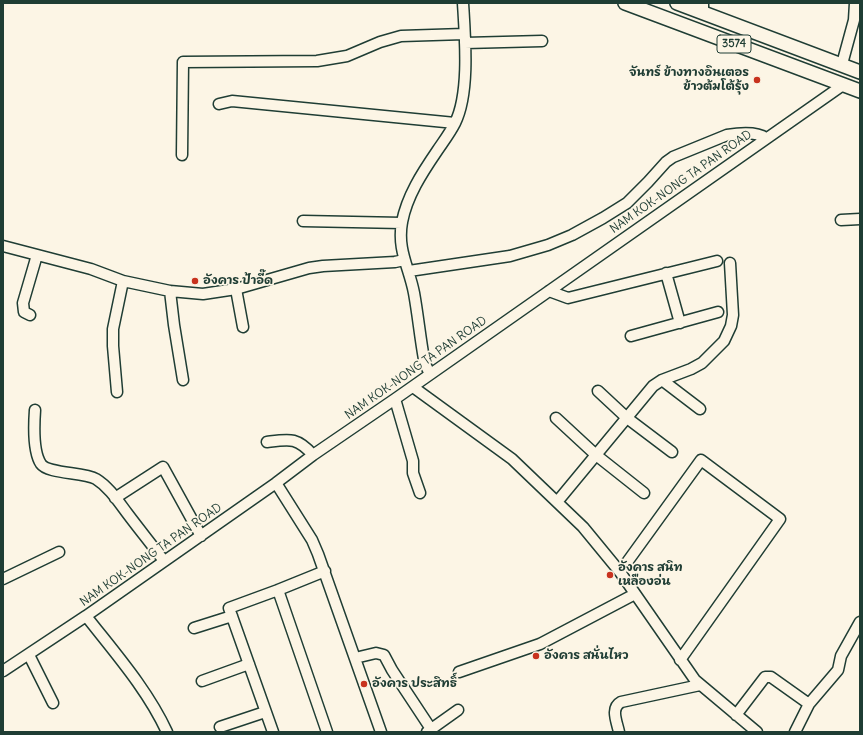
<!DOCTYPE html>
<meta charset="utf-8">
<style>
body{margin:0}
#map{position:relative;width:863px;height:735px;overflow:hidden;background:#fcf5e5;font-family:Delius,sans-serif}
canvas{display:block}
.frame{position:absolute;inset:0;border:4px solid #1f3d34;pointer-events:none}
</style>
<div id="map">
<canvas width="863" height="735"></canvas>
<div class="frame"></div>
</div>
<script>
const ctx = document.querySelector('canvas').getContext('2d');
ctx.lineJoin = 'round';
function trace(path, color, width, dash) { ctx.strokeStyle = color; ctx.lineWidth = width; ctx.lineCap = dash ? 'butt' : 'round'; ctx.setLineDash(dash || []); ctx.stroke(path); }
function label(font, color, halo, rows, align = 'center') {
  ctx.font = font + ' Delius,"Playpen Sans Thai",sans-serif'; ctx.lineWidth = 3.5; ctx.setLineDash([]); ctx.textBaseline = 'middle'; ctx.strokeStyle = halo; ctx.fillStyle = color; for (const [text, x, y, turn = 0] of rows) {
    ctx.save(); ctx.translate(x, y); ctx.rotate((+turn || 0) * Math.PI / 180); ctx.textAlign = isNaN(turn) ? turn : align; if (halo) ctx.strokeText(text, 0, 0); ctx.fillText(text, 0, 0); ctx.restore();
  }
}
const minor = new Path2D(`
 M703,3V13
 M465,43L542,41
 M842,64L854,20L855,3
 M219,104L232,101L455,123
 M182,155L183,62L317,61L347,56L380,42L401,36L464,34
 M841,220L860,219
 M303,221L402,223
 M3,246L91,269L123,281L170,291L203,294L236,289L309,268L323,266L395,262L404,260
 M409,271L510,256L548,245L572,235L603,218L627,203L648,182L666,162L673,157L727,135C739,133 756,131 766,138
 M666,273L680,323
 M236,289L243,327
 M170,291L174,325L183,380
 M549,291L568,298L717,261
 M30,315L24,312L23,303L37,255
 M631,336L718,312
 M430,374L426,366L424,359C420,337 418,315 414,293C409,267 397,250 402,222C407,196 422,173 437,151C443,142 450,133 455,123C470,93 465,37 463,3
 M662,380L700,409
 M413,387L512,459L583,527L620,572L695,680L757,732
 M598,391L627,418L672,452
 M117,392L113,346V329L123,281
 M395,399L413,461V473L420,493
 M35,410C34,424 33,452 41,464C48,474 84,472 96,479C109,487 118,501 127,513C139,529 152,545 164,561
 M556,418L596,455L644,493
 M267,442C290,439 297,437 313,455
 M276,483L312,540L318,554L381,732
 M115,498L163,467L201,536
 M557,502L653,386L662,380L691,369L702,363L724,341L731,326L733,315L730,263
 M620,572L701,460L780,519L680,660
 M3,579L59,552
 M278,590L327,732
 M86,616C115,653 147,689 167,732
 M194,628L232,616
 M29,655L53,703
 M355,658L376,653L384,655L392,670L431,729
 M3,671L86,616L276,483L313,455L395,399L843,85
 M459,672L540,644L635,594
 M202,681L249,664
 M736,715L765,677H771L809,704
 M220,727L265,712
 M273,732L229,608L278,590L325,571
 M427,732L458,710
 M619,732C617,722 610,708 621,702L700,685
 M795,732L809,704L838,670L841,656L860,622`);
const major = new Path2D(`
 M625,3L860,91
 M677,3L860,72`);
trace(minor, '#1f3d34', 13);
trace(major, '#1f3d34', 16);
trace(minor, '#fcf5e5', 10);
trace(major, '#fcf5e5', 13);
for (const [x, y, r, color] of [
 [757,80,4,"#c8321e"],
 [195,281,4,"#c8321e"],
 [610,575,4,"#c8321e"],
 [536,656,4,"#c8321e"],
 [364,684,4,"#c8321e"]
]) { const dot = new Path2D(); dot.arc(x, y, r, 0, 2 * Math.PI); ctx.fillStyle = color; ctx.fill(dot); trace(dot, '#fcf5e5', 1.5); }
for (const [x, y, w] of [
 [734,44,34]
]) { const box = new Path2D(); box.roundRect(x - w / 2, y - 9, w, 18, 3); ctx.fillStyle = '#fcf5e5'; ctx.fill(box); trace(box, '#1f3d34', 1); }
label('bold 11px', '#1f3d34', null, [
 ["3574",734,44]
]);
label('bold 12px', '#1f3d34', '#fcf5e5', [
 ["จันทร์ ข้างทางอินเตอร",749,73,"right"],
 ["ข้าวต้มโต้รุ้ง",749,87,"right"],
 ["อังคาร ป้าอี๊ด",203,281],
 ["อังคาร สนิท",618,568],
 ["เหลืองอ่น",618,582],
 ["อังคาร สนั่นไหว",544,656],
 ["อังคาร ประสิทธิ์",372,684]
], 'left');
label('12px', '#1f3d34', '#fcf5e5', [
 ["NAM KOK-NONG TA PAN ROAD",681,182,-35],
 ["NAM KOK-NONG TA PAN ROAD",416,368,-35],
 ["NAM KOK-NONG TA PAN ROAD",151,555,-35]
]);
</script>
